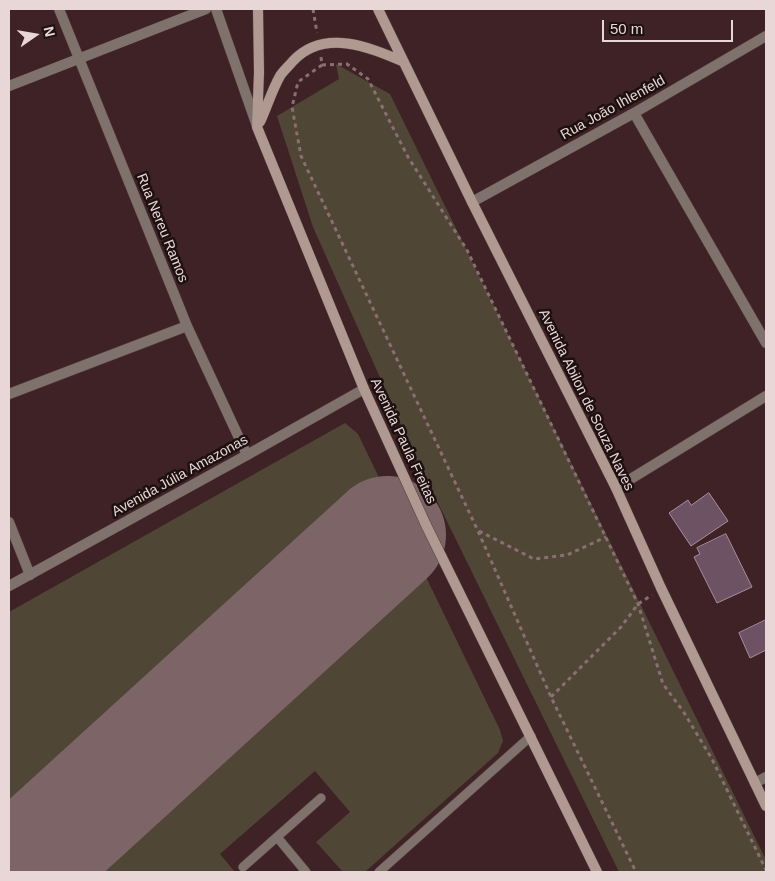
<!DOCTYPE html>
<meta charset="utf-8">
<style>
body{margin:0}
#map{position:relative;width:775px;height:881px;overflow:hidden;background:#3e2225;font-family:Arial,sans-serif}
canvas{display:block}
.frame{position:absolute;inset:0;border:10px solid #e9d6d7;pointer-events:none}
.north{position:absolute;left:10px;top:10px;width:50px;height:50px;-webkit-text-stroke:4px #1d1011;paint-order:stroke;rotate:77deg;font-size:14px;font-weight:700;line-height:20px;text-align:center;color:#e9d6d7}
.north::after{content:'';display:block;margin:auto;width:18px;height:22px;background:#e9d6d7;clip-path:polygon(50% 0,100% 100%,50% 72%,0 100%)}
.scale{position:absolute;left:602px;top:20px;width:131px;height:22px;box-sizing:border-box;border:2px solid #e9d6d7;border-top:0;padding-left:6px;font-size:15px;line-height:18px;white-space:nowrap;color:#e9d6d7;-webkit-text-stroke:4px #1d1011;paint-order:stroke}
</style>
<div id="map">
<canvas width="775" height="881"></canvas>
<div class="frame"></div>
<div class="north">N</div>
<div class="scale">50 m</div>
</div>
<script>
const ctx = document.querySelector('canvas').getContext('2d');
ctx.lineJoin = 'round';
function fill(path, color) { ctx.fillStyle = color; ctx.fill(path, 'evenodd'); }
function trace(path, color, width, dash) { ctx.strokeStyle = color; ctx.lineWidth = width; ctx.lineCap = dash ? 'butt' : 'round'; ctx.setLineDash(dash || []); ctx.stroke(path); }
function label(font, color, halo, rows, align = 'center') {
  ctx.font = font + ' Arial,sans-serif'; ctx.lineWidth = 5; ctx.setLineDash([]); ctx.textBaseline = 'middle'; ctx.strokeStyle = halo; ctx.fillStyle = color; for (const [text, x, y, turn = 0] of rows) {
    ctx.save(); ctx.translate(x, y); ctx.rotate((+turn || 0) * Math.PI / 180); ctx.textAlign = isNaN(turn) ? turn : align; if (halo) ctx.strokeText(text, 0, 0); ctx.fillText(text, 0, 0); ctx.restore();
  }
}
fill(new Path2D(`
 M336,64L390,94L766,860V872H619L414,454L313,227L277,116L339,79Z
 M345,423L358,434L386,492L9,834V612Z
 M412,548L500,730L503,741L498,753L365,872H343L316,842L350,812L315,771L220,854L235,872H91L90,853L98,839Z`), '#504636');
trace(new Path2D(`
 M71,872C61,851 63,841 72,821`), '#7d6467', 48);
trace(new Path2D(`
 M17,872L387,535`), '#7d6467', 118);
const building = new Path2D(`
 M709,493L728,521L691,546L669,513L688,500L691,505Z
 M726,534L752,587L717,603L694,557L700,554L697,548Z
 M766,620V650L750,658L739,633Z`);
fill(building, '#6c5263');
trace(building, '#a98d9f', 1);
const service = new Path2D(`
 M277,837L306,872
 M243,867L321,798
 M379,872L531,736`);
const minor = new Path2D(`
 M59,9L187,326L247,455
 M9,86L206,9
 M634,113L766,343
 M472,202L634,113L766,36
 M9,394L187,326
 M616,488L766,396
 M9,522L30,575
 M755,783L766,777`);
const tertiary = new Path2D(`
 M216,9L257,126
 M9,586L247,455L364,389`);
const secondary = new Path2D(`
 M258,9L259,72L257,127L364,389L426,525L597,872
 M378,9L472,202L616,488L661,588L766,806
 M260,122C267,107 272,90 280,76C283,71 289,66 293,61C324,28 369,47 404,62`);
trace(service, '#593f41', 10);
trace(minor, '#593f41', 11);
trace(tertiary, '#593f41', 11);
trace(secondary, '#593f41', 11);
trace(new Path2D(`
 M313,9L317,33
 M321,57L322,65L298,82L292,107L301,156L478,531L551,697L636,872
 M322,65L347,64L368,79L408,157L467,250L638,604L663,684L683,711L712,759L766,870
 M479,531L534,559L567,555L606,537
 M551,697L621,627L638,604L652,595`), '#887072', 3, [4, 4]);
trace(service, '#7f726c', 9);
trace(minor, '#7f726c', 10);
trace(tertiary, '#7f726c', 10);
trace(secondary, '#af9990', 10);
label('14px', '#e9d6d7', '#1d1011', [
 ["Rua João Ihlenfeld",613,108,-29],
 ["Rua Nereu Ramos",162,228,68],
 ["Avenida Abilon de Souza Naves",586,400,64],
 ["Avenida Paula Freitas",403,441,65],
 ["Avenida Júlia Amazonas",180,476,-29]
]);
</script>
